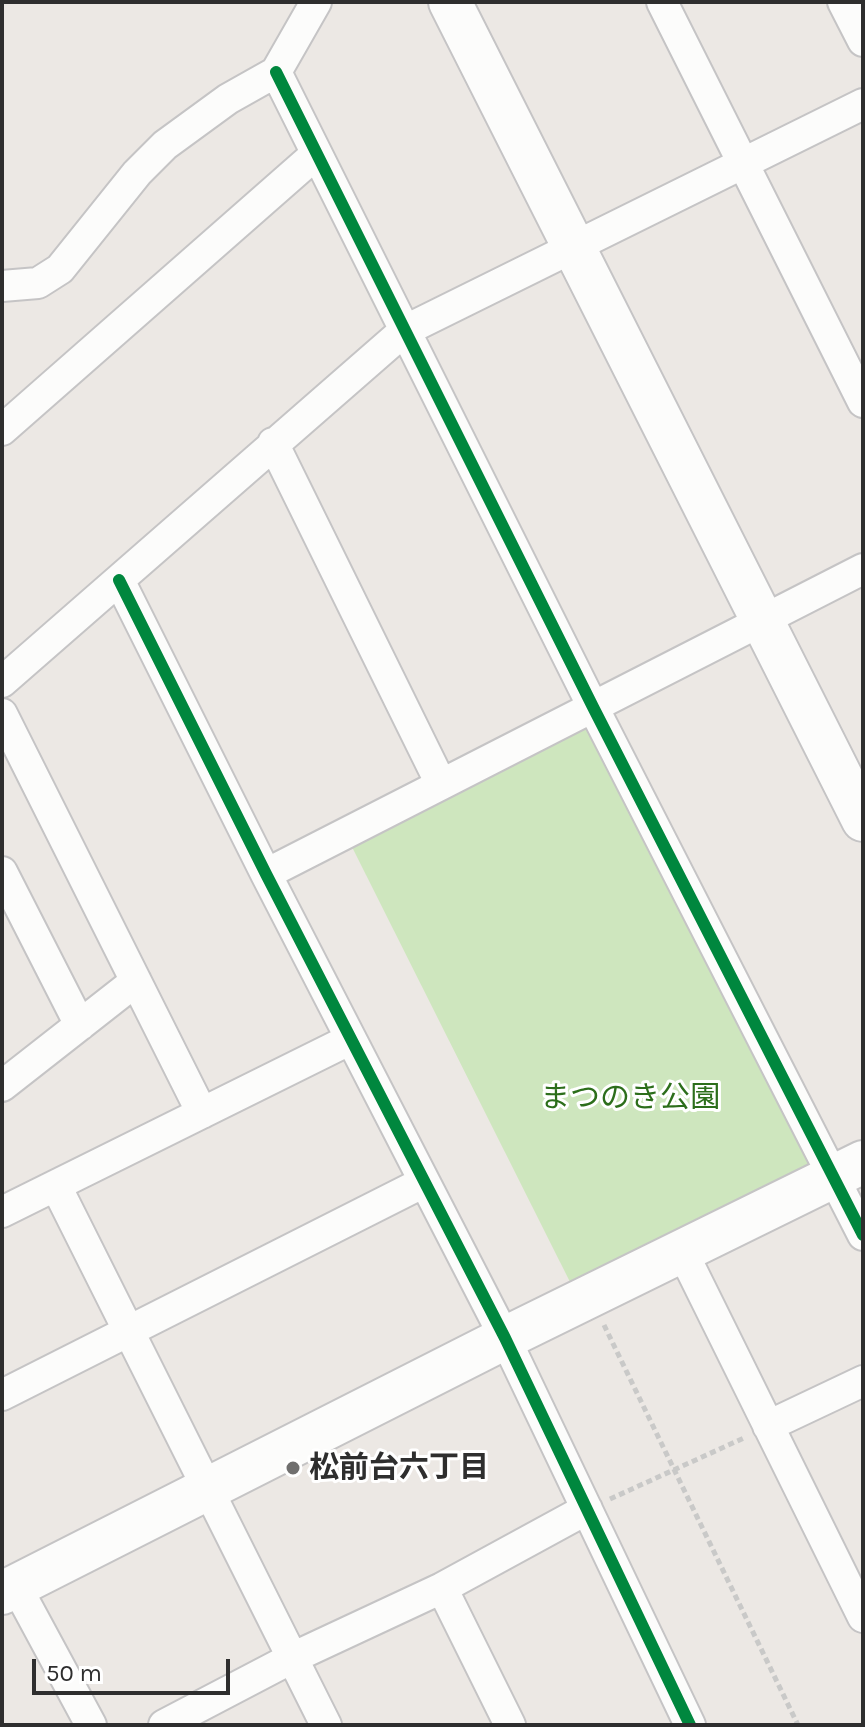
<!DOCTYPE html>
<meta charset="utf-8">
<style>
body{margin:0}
#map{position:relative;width:865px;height:1727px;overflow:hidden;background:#ece8e4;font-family:Karla,sans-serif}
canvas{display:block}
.frame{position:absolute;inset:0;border:4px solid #2e2e2e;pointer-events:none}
.scale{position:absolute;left:32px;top:1659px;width:198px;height:36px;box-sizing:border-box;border:4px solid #2e2e2e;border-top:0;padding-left:10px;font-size:24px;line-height:28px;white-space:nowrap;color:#2e2e2e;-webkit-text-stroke:6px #fff;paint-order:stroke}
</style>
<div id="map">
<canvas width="865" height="1727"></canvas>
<div class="frame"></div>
<div class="scale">50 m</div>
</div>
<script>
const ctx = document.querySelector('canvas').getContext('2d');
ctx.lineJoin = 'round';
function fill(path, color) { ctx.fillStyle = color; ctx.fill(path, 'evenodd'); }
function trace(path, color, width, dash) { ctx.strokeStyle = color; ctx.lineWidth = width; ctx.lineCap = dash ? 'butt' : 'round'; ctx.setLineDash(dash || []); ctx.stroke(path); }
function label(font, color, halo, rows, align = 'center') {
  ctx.font = font + ' Karla,"Noto Sans JP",sans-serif'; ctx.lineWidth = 6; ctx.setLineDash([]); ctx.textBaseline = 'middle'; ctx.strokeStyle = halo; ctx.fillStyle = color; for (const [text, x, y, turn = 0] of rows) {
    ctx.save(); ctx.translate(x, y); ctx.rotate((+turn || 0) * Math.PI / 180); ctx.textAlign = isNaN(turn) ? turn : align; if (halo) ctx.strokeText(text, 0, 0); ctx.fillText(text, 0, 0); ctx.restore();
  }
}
fill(new Path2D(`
 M591,726L819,1165L571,1284L352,847Z`), '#cee6be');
const street = new Path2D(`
 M662,2L863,402
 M843,2L863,41
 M276,72L593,707L863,1235
 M2,286L38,283L60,269L137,173L165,145L228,99L276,72L316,2
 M2,430L315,155
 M273,443L441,784
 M119,580L266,874L505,1338L690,1725
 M2,682L404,331L863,104
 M2,714L202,1113
 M2,872L80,1025
 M266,874L863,569
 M2,1086L136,981
 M56,1186L326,1725
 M2,1212L351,1039
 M682,1251L863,1617
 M2,1395L424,1182
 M768,1426L863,1381
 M16,1586L91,1725
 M442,1588L510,1725
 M164,1725L292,1658L442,1588L587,1509`);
const secondary = new Path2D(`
 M450,2L863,820
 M2,1593L505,1338L863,1162`);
trace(street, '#c5c4c5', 34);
trace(secondary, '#c5c4c5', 46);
trace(new Path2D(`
 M604,1325L798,1725
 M610,1499L746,1437`), '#c9c9c8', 5, [6, 4]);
trace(street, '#fcfcfb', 30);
trace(secondary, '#fcfcfb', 42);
trace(new Path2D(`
 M276,72L593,707L863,1235
 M119,580L266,874L505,1338L690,1725`), '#00873e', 12);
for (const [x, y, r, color] of [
 [293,1468,8,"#706f6e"]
]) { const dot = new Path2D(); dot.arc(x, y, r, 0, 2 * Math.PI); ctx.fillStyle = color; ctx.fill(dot); trace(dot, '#fff', 3); }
label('30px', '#2c6e1b', '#fff', [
 ["まつのき公園",630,1098]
]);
label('bold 30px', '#2e2e2e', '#fff', [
 ["松前台六丁目",309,1468]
], 'left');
</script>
